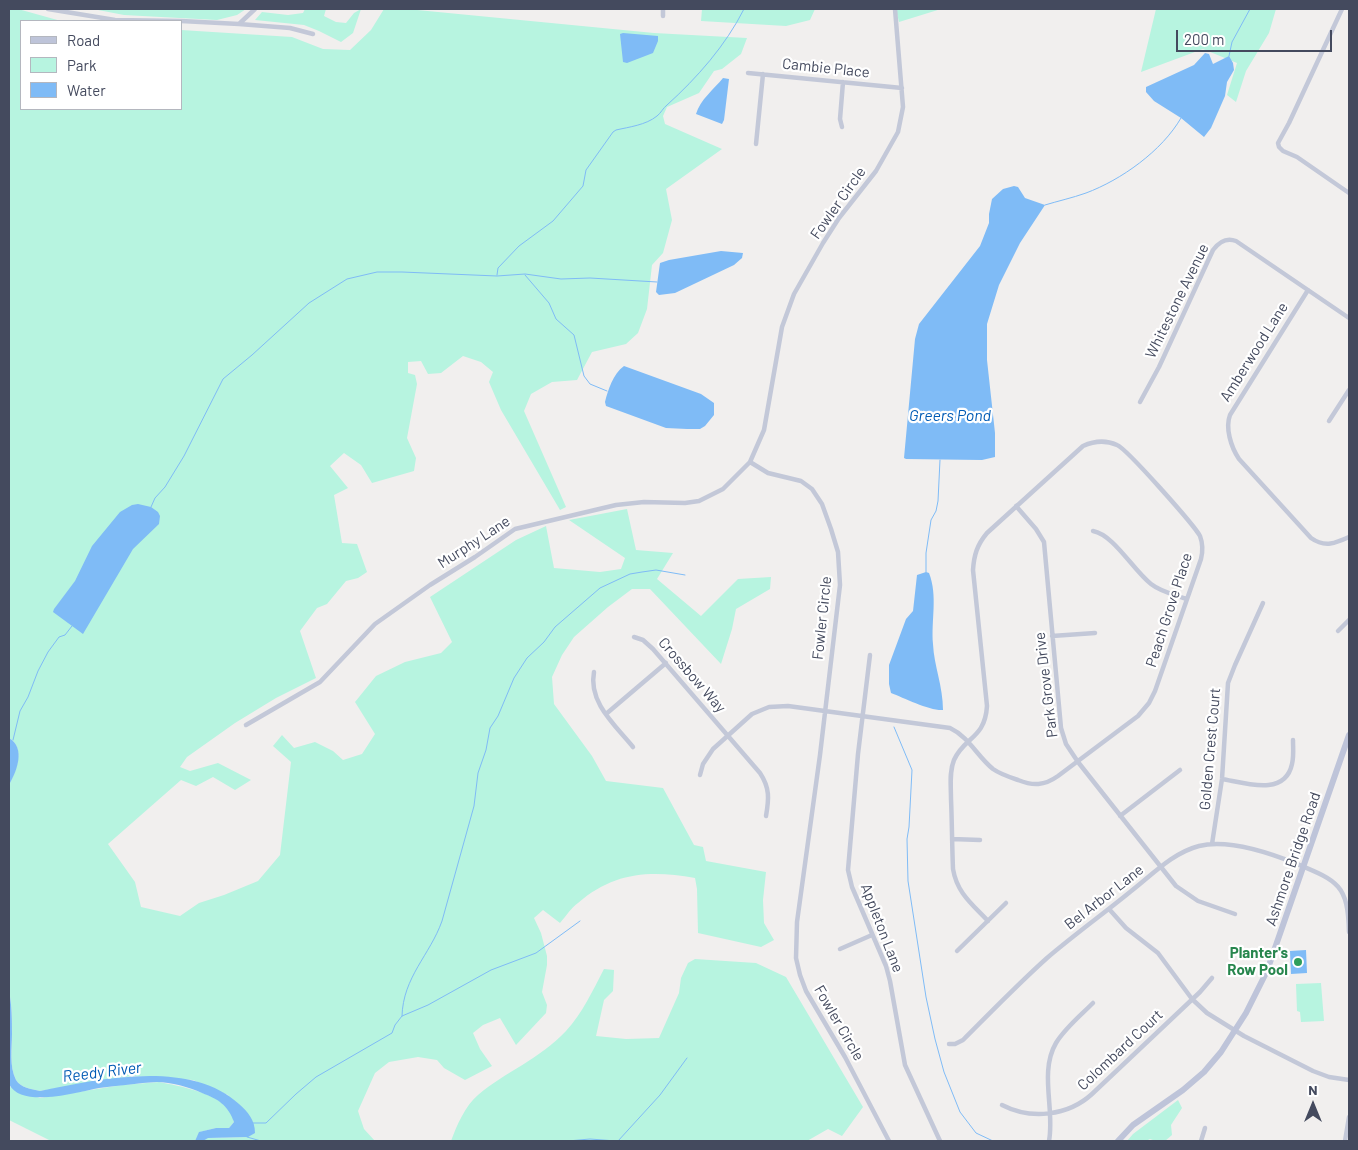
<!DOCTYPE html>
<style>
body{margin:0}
#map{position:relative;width:1358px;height:1150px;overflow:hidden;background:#f1efee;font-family:Barlow,sans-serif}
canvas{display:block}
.frame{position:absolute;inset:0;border:10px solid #444a5e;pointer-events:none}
.legend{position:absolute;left:20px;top:20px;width:162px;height:90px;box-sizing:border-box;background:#fff;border:1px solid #b4b7bf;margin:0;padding:6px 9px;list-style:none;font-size:15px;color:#444a5e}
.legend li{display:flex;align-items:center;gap:10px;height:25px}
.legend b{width:25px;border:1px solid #b4b7bf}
.north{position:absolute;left:1288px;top:1080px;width:50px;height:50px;-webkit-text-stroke:4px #fff;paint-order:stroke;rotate:0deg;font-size:14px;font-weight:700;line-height:20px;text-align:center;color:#444a5e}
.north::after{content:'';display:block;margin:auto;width:18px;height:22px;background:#444a5e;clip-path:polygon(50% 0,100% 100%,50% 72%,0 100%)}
.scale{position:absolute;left:1176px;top:30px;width:156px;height:22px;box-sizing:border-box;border:2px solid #444a5e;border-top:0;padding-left:6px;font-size:15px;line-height:18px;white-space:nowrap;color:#444a5e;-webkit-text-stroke:4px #fff;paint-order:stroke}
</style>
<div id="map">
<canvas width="1358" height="1150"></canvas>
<div class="frame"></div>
<ul class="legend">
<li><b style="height:6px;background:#bec4d9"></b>Road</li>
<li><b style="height:14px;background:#b7f4e0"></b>Park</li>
<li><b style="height:14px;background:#7fbbf6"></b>Water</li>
</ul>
<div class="north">N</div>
<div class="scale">200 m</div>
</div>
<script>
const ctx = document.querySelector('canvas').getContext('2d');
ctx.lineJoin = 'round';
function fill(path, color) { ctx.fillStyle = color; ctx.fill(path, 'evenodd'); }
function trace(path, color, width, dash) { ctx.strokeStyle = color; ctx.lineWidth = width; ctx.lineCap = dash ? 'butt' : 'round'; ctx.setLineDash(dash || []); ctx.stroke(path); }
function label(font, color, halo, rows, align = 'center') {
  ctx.font = font + ' Barlow,sans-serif'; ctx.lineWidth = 4.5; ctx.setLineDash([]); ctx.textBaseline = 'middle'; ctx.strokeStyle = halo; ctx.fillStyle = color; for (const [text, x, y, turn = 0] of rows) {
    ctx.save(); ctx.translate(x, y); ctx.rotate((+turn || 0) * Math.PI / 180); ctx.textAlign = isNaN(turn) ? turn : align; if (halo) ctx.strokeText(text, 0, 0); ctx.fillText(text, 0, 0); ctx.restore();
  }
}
fill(new Path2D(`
 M9,9H18L61,21H21V109H181V30L292,37L323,49L350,50L371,30L384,9H407L654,33L747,38L741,54L722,69L714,71L699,93L667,107L663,116L665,124L722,149L666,189L672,220L663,253L652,265L647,309L638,333L626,344L592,352L577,380L552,382L531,394L524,411L566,507L560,510L501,410L489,382L493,372L481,362L463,356L441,373L428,374L421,361L408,362V373L415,375L417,384L407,438L416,458L414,471L372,483L361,465L344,453L330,466L348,488L334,495L342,543L357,544L367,572L358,578L346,581L327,604L317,608L300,631L316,678L276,698L235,723L187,757L180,767L190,771L218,763L251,780L235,790L213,777L196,786L181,780L108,844L135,882L141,907L180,916L199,903L224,895L258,881L280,855L291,762L273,746L282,735L294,748L315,742L333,751L343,760L362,754L375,734L355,702L376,676L405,662L441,653L452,642L430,597L516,540L546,526L554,568L600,572L621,569L625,558L569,520L627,509L636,550L673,553L657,579L701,616L738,579L771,577L770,589L736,609L732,629L721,664L650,589H632L608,607L574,637L562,655L552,677L554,704L592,756L606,781L663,788L694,845L703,847L706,861L766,872L763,900L764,923L774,940L761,947L698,933L697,889L695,878C650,870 614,872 578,903C571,908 566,916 560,923L543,910L534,918L541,933L547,956V965L542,992L547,1005L546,1013L516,1045L500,1018L483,1025L473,1033L480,1049L492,1066L465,1080L444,1068L437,1060L418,1057L389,1062L375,1073L358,1111L364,1129L375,1141H203L207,1138L248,1137L228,1095L193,1080L132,1076L40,1091C31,1089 21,1088 16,1080C9,1066 12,1048 12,1034C12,1019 12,1006 9,991V785C16,771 26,748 9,738Z
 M93,9H246L237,15L217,20L124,15Z
 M305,9H326L324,16L336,22L346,23L354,13L361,9L353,33L341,42L319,31L304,25L255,20L262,12L288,15L303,13Z
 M702,9H815L810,20L786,26L701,21Z
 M896,9H941L899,22Z
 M1156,9H1276L1269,33L1246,71L1236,102L1227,95L1237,63L1203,49L1141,72Z
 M695,959L756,963L786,977L863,1107L842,1136L828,1129L807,1141H451C457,1125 465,1106 478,1095C505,1072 540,1059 566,1031C582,1014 593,990 604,969L614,970L613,991L604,1000L596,1036L626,1039L659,1038L679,993L681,978L688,963Z
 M1321,983L1324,1021L1301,1022L1300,1012L1297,1011L1296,984Z
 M159,1082C179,1086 219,1093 230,1111C232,1114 233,1119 234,1122L229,1128H216L200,1132L195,1141H51L9,1120V1084L10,1087L40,1098L122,1085Z
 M1178,1100L1182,1108L1171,1125L1172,1135L1165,1141H1156L1150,1139L1146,1141H1127L1133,1134Z`), '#b7f4e0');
fill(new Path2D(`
 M623,33L658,36V41L653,53L627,63L623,62L620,34Z
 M1205,53L1209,54L1213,64L1229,56L1233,63L1234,70L1227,82L1225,96L1211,128L1204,137L1181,118L1154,101L1146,92V87L1194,65Z
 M723,78L729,79L724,120L722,124L696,114C700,100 714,89 723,78Z
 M1014,186L1018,187L1025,198L1045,205L1020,243L999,285L987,324V360L995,433V457L982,460L906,459L904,458L915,339L919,324L980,246L989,223V214L992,199L1003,189Z
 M721,251L743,253L742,258L734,265L675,293L659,295L656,292L660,263L669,260Z
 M624,366L701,394L714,403V415L705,426L700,429H687L666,428L606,406L605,402C608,390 613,374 624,366Z
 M138,504L151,507L158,512L160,516L159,524L133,549L83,634L53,612L54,609L75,581L92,546L120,512L132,505Z
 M926,572L929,573C938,596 931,620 933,644C934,666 943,686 943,710C930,711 904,698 891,693L889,684V665L906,619L913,611L917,575Z
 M9,738C26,748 17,771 9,785Z
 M1306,950L1307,973L1291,974L1290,951Z
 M9,991C12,1006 12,1019 12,1034C12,1048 9,1066 16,1080C21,1088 31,1089 40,1091C99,1079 190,1059 239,1104C248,1112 255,1120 255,1133L248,1137L208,1138L203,1141H195L199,1132L216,1128H229L234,1122C228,1105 218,1099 202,1093C189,1087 171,1082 157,1082C138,1083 118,1086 99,1088C78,1092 21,1109 9,1084Z`), '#7fbbf6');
trace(new Path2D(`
 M1229,56L1232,42L1250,9
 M1045,205C1058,201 1072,198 1086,193C1121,180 1162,151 1181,118
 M497,275L498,268L519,246L553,221L583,186L586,170L613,132L616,130C629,127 646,125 657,116C661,113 663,108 667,105C697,78 726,45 744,9
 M525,275L549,303L556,319L574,335L584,376L590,384L607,391
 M151,507L155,498L165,487L184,456L223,379L252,355L309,303L347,279L377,272H402L497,276L525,274L561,279L590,278L657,282
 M926,572V553L931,520L936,511L938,501L940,460
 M894,727L912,770L909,827L907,839L908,881L926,997L935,1039L944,1072L960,1112L976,1133L993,1141
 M13,740L20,711L28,697L38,671L48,652L59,637L65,635L72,626
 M402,1016C403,977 430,955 442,921L474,806L478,773L486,750L490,728L498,716L514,678L527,658L544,642L555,627L600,588L630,574L642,572L656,570L685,575
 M253,1123H266L296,1094L316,1077L392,1033L395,1025L402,1016L428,1005L491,970L536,953L580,921
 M247,1137L261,1141
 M568,1141L590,1139L616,1141
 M618,1141L660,1095L687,1058`), '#7fbbf6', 1);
trace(new Path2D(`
 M48,9L115,20L180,21
 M663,9V16
 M1342,9L1289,123L1278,143L1279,147L1283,151L1297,157L1349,193
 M181,21L239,24L255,9
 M239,24L290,28L313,34
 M748,73L902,88
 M842,127L840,119L843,82
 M756,144L763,74
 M1308,290L1230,415C1225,428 1231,447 1239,459L1311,538C1325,548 1336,543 1349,537
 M1140,402L1159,367L1213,250C1219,242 1226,237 1236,241L1349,318
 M1329,421L1349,390
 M750,462L768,473L801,481L812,489L822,504L831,529L838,552L840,585L820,755L797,922L796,958L800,975L806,991L845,1057L889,1141
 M1016,506L1036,529L1044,542L1061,728L1066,744L1078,762L1176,886L1198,901L1235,914
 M1093,531C1114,535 1133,570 1151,584C1161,592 1175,595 1187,599
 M1338,631L1349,620
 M1052,636L1095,633
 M634,637L643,640L653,649L760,773C770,788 769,799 766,816
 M870,655L858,754L848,870L852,887L886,966L890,981L905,1065L940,1141
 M594,672C588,702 615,725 633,747
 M606,714L666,663
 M246,725L320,682L375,624L430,585L475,557L515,529L616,505L644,502L685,503L699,501L723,489L750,462L764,430L782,327L794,294L823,243L839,218L876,171L898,132L903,107L895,9
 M700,775L703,764L713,749L752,714L769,707L788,706L950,728C969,737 977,756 993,769C1000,774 1009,777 1018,780C1033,786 1044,786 1058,776L1138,716L1149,703L1155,691L1201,559C1203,551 1203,544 1200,536C1194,525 1127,449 1117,445C1106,440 1094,441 1083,446L987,533C977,545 974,555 973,570L987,706C985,739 964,737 954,760C949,772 951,786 951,799C952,822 952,845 953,869C957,893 972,904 988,921
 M1222,779C1245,783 1285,797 1292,764C1294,756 1293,748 1293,740
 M1120,816L1180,770
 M952,839L980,840
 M1212,844L1222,779L1228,683L1235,665L1263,603
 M1109,909L1126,928L1158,953L1192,999L1207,1013L1244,1036L1313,1071L1329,1077L1349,1080
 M840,949L872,935
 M957,951L1006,903
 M949,1044H955L963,1040C991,1012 1018,984 1047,958C1074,935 1103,914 1130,892C1151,876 1172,853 1199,846C1228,839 1270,853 1297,864C1338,881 1348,885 1349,932
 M1002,1105C1031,1120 1068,1116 1092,1094L1200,992L1212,978
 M1049,1141C1055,1110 1039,1072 1056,1043C1065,1028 1080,1016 1093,1003
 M1201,1141L1205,1128
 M1345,1141L1349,1117`), '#c3c8d8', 4.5);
trace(new Path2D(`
 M1118,1141L1133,1125L1183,1090L1204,1072L1221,1052L1246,1013L1267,971L1349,735`), '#bec4d9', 6);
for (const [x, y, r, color] of [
 [1298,962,5,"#2e9e5b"]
]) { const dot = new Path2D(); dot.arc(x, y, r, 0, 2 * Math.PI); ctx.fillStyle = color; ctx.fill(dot); trace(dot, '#fff', 2); }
label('15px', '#444a5e', '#fff', [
 ["Cambie Place",826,68,6],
 ["Fowler Circle",838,203,-55],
 ["Whitestone Avenue",1177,301,-64],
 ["Amberwood Lane",1254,352,-58],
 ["Murphy Lane",474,542,-33],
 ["Peach Grove Place",1169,610,-72],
 ["Fowler Circle",822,618,-84],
 ["Crossbow Way",692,675,49],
 ["Park Grove Drive",1046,685,-97],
 ["Golden Crest Court",1210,749,-85],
 ["Ashmore Bridge Road",1293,859,-71],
 ["Bel Arbor Lane",1104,897,-38],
 ["Appleton Lane",882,928,69],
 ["Fowler Circle",839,1023,60],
 ["Colombard Court",1120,1050,-43]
]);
label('bold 15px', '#27864d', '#fff', [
 ["Planter's",1288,953],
 ["Row Pool",1288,970]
], 'right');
label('italic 16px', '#005bb5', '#fff', [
 ["Greers Pond",950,416],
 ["Reedy River",102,1072,-7]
]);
</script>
